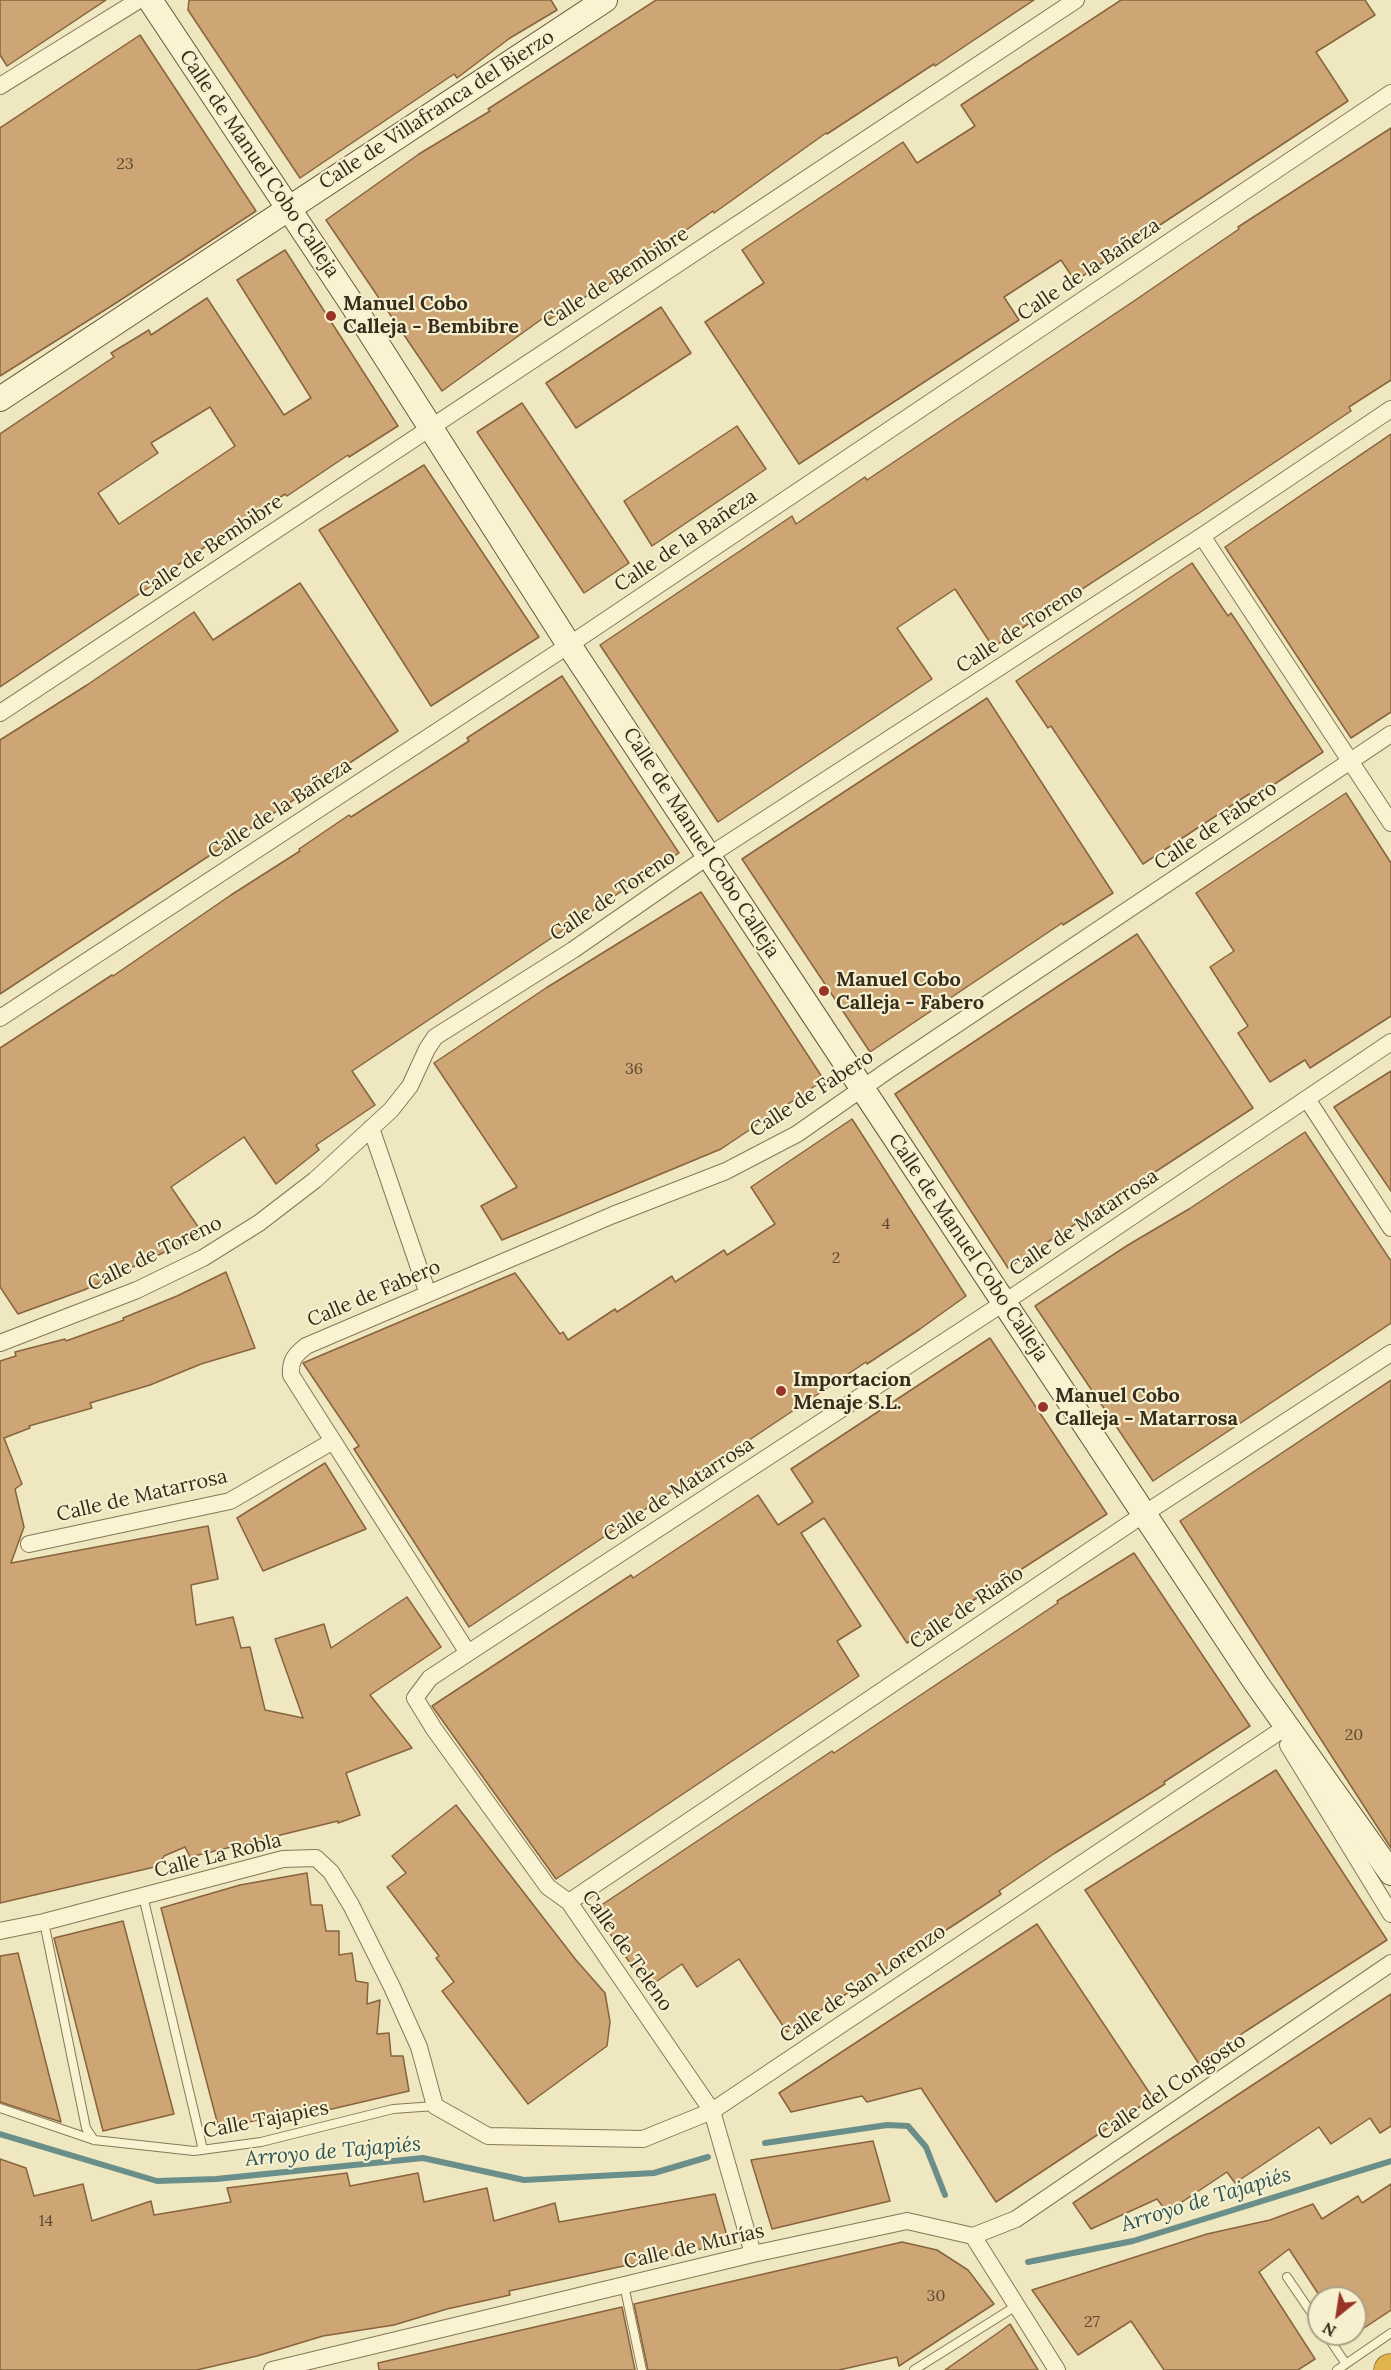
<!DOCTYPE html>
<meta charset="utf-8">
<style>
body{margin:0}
#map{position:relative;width:1391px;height:2370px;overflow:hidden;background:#efe7bf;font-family:Lora,serif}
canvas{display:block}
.north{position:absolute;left:1307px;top:2286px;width:60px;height:60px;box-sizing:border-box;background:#f6f0cf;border:2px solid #aaa287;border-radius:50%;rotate:210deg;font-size:16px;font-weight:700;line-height:24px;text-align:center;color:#372c1c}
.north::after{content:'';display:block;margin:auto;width:21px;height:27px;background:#983426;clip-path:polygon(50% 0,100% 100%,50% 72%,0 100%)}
</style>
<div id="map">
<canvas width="1391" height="2370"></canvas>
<div class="north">N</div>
</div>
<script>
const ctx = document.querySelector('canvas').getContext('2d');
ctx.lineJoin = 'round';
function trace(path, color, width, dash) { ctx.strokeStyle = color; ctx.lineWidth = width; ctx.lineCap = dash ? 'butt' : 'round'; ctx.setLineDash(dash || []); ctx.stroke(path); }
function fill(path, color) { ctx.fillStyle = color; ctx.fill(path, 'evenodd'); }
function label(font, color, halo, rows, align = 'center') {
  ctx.font = font + ' Lora,serif'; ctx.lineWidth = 4.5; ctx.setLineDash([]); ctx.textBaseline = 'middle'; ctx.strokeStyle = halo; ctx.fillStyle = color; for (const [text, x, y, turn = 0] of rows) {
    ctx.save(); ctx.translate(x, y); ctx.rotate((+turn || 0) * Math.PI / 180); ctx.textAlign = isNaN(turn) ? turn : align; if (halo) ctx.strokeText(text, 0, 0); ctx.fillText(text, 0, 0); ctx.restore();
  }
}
trace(new Path2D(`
 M0,2134L157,2181L216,2179L423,2158L524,2180L654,2173L708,2157
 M765,2143L887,2125L908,2126L926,2147L945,2195
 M1028,2262L1133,2241L1391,2161`), '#6a8e8a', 6);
const building = new Path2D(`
 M0,0H106L7,66L0,55Z
 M189,0H551L557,10L510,38L457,78L454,74L300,178L188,10Z
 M656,0H1034L935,66L934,64L827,134L826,133L714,213L713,211L607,286L606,284L548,320L546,316L442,391L326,220L419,154L490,111L488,109Z
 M1121,0H1365L1375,15L1316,52L1348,101L1075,281L1061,260L1004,297L1019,320L799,464L705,322L764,283L742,250L903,142L917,163L975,126L961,105Z
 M140,35L256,211L116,303L0,376V128Z
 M1391,128V380L1349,407L1351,411L1202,511L993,647L955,589L897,628L932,679L718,822L600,645L792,516L796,524L865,477L867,480L1134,301L1239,229L1238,227Z
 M285,250L398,426L349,457L348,455L287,496L285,494L155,580L157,582L0,687V434L114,357L111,353L149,330L151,335L207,298L284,415L311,398L237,280ZM210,407L235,446L119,524L98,493L158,453L151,443Z
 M661,307L691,353L576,428L546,383Z
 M522,403L629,563L584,593L477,432Z
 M737,426L766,469L652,546L624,501Z
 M1391,434V712L1351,738L1225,547Z
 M424,465L539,637L431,706L319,530Z
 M1192,563L1228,616L1231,613L1323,752L1252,799L1249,794L1143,864L1051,726L1048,728L1016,681Z
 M300,583L398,731L0,994V740L87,685L194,612L213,640Z
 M562,676L679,853L352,1071L375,1105L316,1145L319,1150L276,1184L244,1137L171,1187L203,1234L84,1290L18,1314L0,1287V1048L112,975L113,976L231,895L300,851L299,849L349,815L351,817L469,741L467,738Z
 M987,698L1113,893L1063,925L1062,923L870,1052L742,859Z
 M1346,793L1391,863V1016L1310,1068L1305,1060L1270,1082L1238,1033L1248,1026L1210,967L1234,951L1196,893Z
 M701,892L824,1080L721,1149L502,1240L481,1206L517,1187L434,1063L546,988Z
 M1137,934L1253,1108L1008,1268L895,1094Z
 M1391,1071V1191L1334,1107Z
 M852,1119L966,1296L920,1329L867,1364L866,1362L469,1627L354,1449L359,1446L303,1363L515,1273L560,1334L563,1332L568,1340L615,1309L617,1312L672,1276L675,1282L724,1250L727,1255L775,1224L751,1187Z
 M1305,1132L1391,1261V1323L1153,1481L1035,1306L1128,1245L1189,1209Z
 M226,1272L255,1348L201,1364L150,1385L90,1403L92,1408L29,1426L30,1428L4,1438L22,1484L15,1489L24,1527L11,1563L208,1526L218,1579L191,1585L196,1625L233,1617L241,1648L250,1647L265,1710L303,1718L275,1639L324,1624L331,1648L407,1597L441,1647L370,1695L412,1748L346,1773L360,1815L338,1823V1821L190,1857L185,1847L164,1856L159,1866L0,1903V1361L16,1356L15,1352L65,1339L66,1341L124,1320L123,1318L177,1296Z
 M990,1338L1107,1514L907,1643L824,1518L801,1533L861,1626L837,1641L859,1676L556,1879L432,1706L578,1610L631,1575L633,1578L758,1495L778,1525L813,1502L791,1469Z
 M1391,1380V1848L1180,1521Z
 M325,1463L366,1529L263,1571L237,1518Z
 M1134,1553L1250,1726L1164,1782L1165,1784L1055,1853L999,1891L1001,1894L957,1923L787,2032L739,1959L697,1987L682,1964L647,1988L594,1910L832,1751L834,1753L1058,1603L1057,1601Z
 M1276,1770L1387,1940L1246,2031L1199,2064L1085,1890Z
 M456,1805L576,1960L605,1993L610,2022L607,2046L528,2104L442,1991L454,1982L436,1958L439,1956L387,1887L406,1873L392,1856Z
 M307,1873L311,1905H322L326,1931H339V1955L352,1953L356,1981L368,1983L367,2004L380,2000L377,2034L389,2033L391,2056H403L409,2091L302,2116L301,2110L219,2129L161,1908L240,1885Z
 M123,1921L174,2114L103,2131L54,1938Z
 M1037,1924L1153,2098L996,2202L921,2088L867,2102L862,2096L791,2112L779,2093Z
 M18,1953L61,2122L0,2102V1956Z
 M1391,1994V2126L1380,2133L1370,2118L1331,2144L1319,2127L1235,2183L1227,2172L1167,2212L1157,2199L1091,2229L1073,2203Z
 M873,2141L890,2201L772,2229L751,2160Z
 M0,2159L26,2168L34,2196L83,2184L92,2221L151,2201L154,2215L231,2202L227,2188L347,2173L350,2186L418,2173L424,2202L487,2188L494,2221L555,2203L559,2222L715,2194L729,2243L509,2291L510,2295L447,2309L394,2325L323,2336L257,2356L197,2370H0Z
 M1391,2184V2310L1355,2334V2298H1321L1289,2249L1259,2272L1315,2359L1298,2370H1164L1131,2321L1078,2355L1032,2290L1207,2234L1270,2220L1313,2204L1322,2219L1358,2196L1362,2203Z
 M902,2242L937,2250L968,2270L994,2304L899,2366L897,2357L839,2370H648L634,2304Z
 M622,2307L635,2370H379L378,2363Z
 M1010,2324L1038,2370H945L1002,2330Z`);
fill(building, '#cea574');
trace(building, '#87643d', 1.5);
const lane = new Path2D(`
 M143,1896L203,2150
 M44,1922L86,2128L94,2140
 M0,2108L94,2140L194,2151L261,2142L393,2109L435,2106
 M1287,2277L1319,2324
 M624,2285L642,2370
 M1326,2334L1346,2364
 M914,2370L1016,2306
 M1337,2370L1391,2333`);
const street = new Path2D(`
 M0,86L139,0
 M1202,536L1391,823
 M0,713L1076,0
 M0,1018L569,645L1391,93
 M1307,1099L1391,1228
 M371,1128L428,1294
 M0,1343L137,1290L203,1258L259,1223L315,1180L391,1110L410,1086L427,1049L435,1037L573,950L710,855L1202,536L1391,409
 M29,1544L230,1501L333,1441
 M468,1653L291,1375C290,1360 295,1355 306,1346L613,1215L726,1171L797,1134L890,1069L1391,734
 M1288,1745L1391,1914
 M569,1902L1144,1514L1391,1353
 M0,1931L44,1922L283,1859L316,1858L331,1872L351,1905L392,1987L419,2047L435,2106L488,2136L643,2139L712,2111L1280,1731
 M973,2236L1016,2219L1391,1963
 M753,2254L712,2111L569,1902L548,1887L434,1729L415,1698L430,1678L468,1653L1005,1302L1391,1042
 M272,2370L753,2254L907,2221L973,2236L1057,2370`);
const secondary = new Path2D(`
 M150,0L350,301L569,645L862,1088L1256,1683L1391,1873
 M0,399L605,0`);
const highway = new Path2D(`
 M1390,2370H1391`);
trace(lane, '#887757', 10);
trace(street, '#887757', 18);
trace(secondary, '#69583b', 26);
trace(highway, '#55442c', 33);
trace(lane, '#f9f3d2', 8);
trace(street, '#f9f3d2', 16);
trace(secondary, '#f9f3d2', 24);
trace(highway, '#e1b34d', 32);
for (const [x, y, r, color] of [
 [331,316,6,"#983426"],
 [824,991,6,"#983426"],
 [781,1391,6,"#983426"],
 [1043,1407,6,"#983426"]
]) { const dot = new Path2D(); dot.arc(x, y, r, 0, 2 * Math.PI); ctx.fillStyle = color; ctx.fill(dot); trace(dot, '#f6f0cf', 2); }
label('16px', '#5d4a32', null, [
 ["23",125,164],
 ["36",634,1069],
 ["4",886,1224],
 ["2",836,1258],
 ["20",1354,1735],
 ["14",46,2221],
 ["30",936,2296],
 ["27",1092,2322]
]);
label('20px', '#372c1c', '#f6f0cf', [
 ["Calle de Villafranca del Bierzo",437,110,-33],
 ["Calle de Manuel Cobo Calleja",259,164,56],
 ["Calle de la Bañeza",1089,270,-34],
 ["Calle de Bembibre",616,278,-33],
 ["Calle de la Bañeza",686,541,-34],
 ["Calle de Bembibre",211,547,-34],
 ["Calle de Toreno",1020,629,-33],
 ["Calle de la Bañeza",280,809,-33],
 ["Calle de Fabero",1216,826,-34],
 ["Calle de Manuel Cobo Calleja",701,843,57],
 ["Calle de Toreno",613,896,-34],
 ["Calle de Fabero",812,1094,-33],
 ["Calle de Matarrosa",1084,1223,-34],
 ["Calle de Manuel Cobo Calleja",968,1248,56],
 ["Calle de Toreno",155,1254,-26],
 ["Calle de Fabero",374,1294,-23],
 ["Calle de Matarrosa",679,1490,-33],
 ["Calle de Matarrosa",142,1496,-13],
 ["Calle de Riaño",967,1608,-34],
 ["Calle La Robla",218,1856,-14],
 ["Calle de Teleno",627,1951,55],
 ["Calle de San Lorenzo",863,1984,-34],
 ["Calle del Congosto",1172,2087,-34],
 ["Calle Tajapies",266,2120,-11],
 ["Calle de Murías",694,2247,-13]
]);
label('bold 20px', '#372c1c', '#f6f0cf', [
 ["Manuel Cobo",343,304],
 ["Calleja - Bembibre",343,327],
 ["Manuel Cobo",836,980],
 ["Calleja - Fabero",836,1003],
 ["Importacion",793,1380],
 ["Menaje S.L.",793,1403],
 ["Manuel Cobo",1055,1396],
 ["Calleja - Matarrosa",1055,1419]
], 'left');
label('italic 21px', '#2b5457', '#f6f0cf', [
 ["Arroyo de Tajapiés",333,2152,-5],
 ["Arroyo de Tajapiés",1206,2200,-17]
]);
</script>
